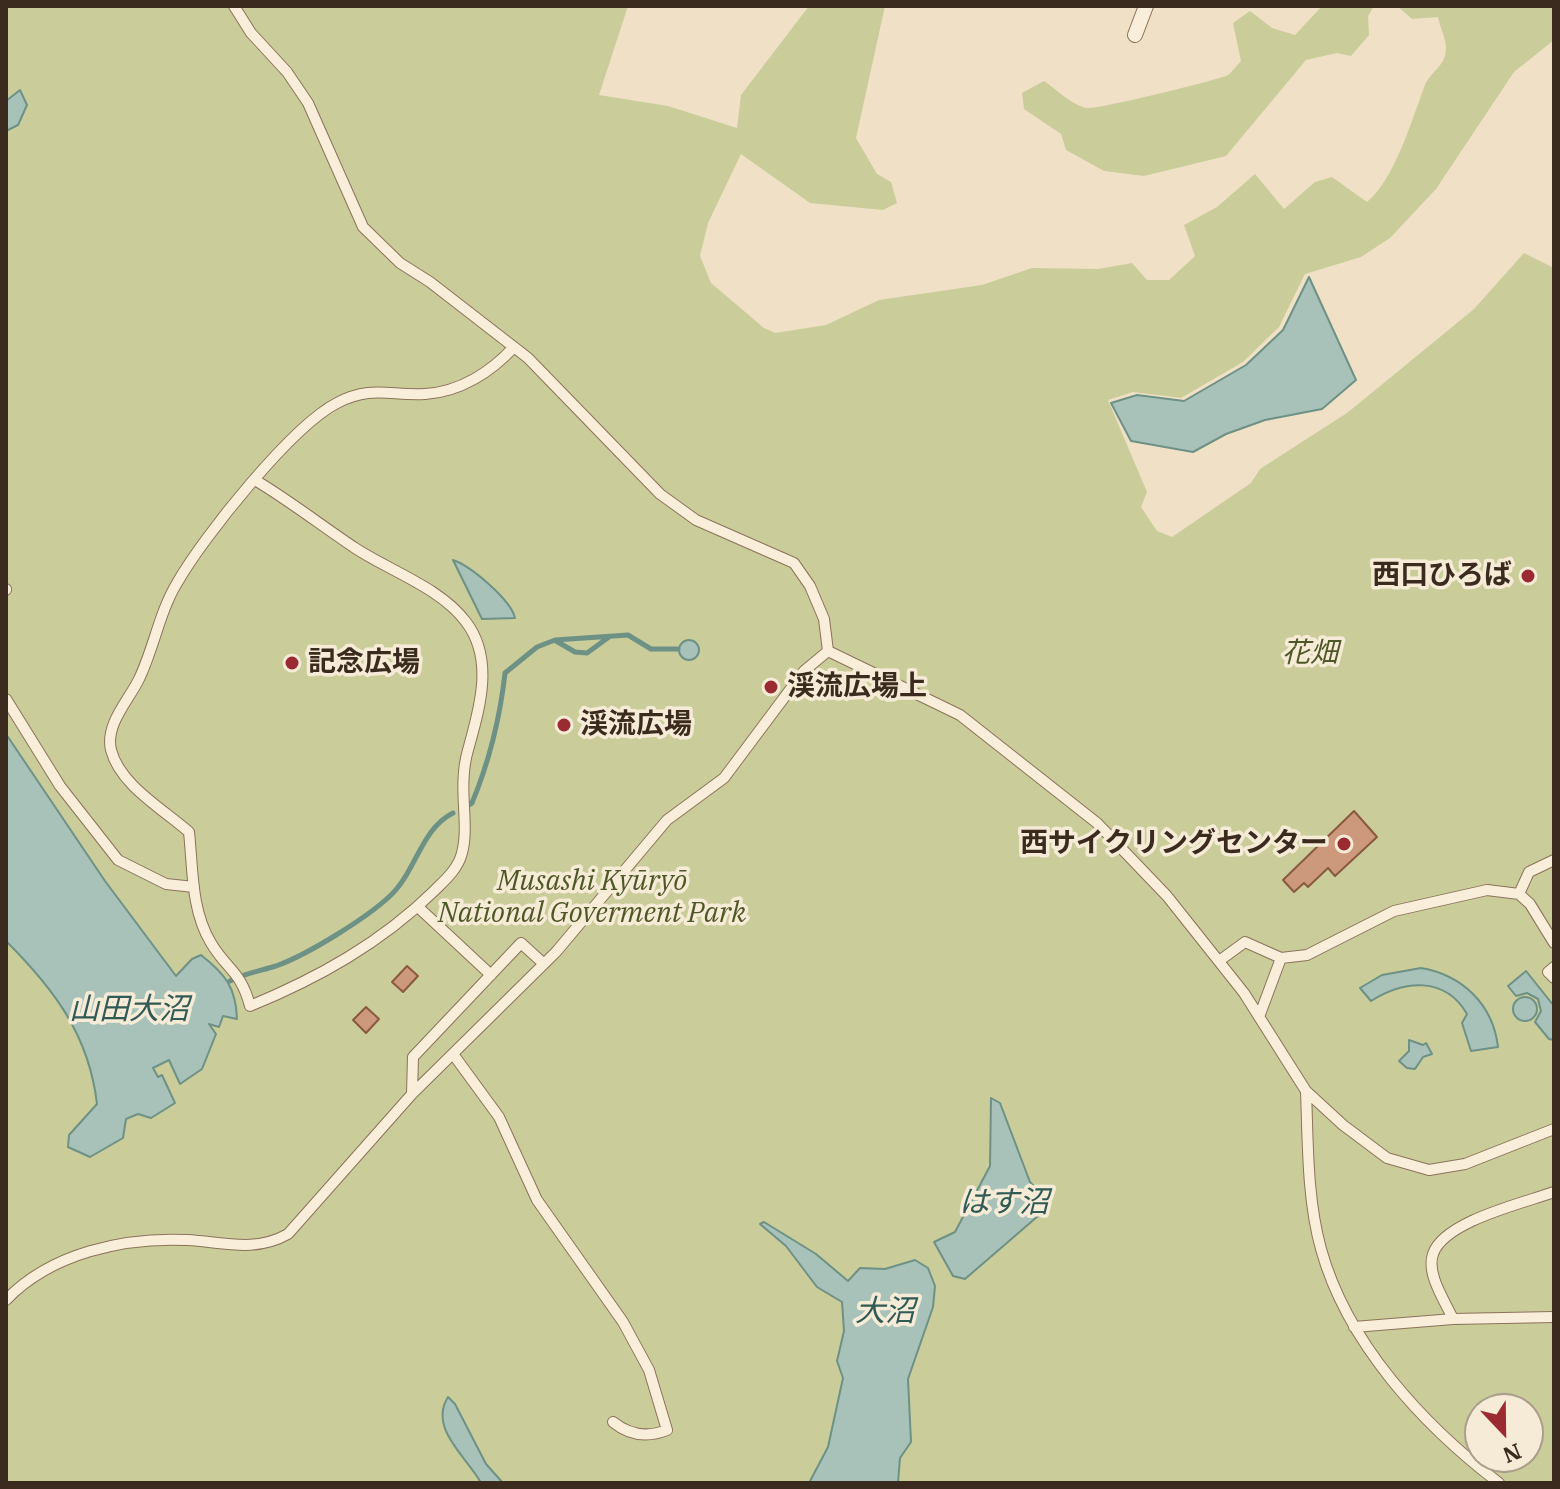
<!DOCTYPE html>
<meta charset="utf-8">
<style>
body{margin:0}
#map{position:relative;width:1560px;height:1489px;overflow:hidden;background:#efe0c6;font-family:"IBM Plex Serif",serif}
canvas{display:block}
.frame{position:absolute;inset:0;border:8px solid #3b2b1f;pointer-events:none}
.north{position:absolute;left:1464px;top:1393px;width:80px;height:80px;box-sizing:border-box;background:#f6ebd6;border:2px solid #ab9e8d;border-radius:50%;rotate:158deg;font-size:22px;font-weight:700;line-height:32px;text-align:center;color:#3b2b1f}
.north::after{content:'';display:block;margin:auto;width:28px;height:36px;background:#9a2b32;clip-path:polygon(50% 0,100% 100%,50% 72%,0 100%)}
</style>
<div id="map">
<canvas width="1560" height="1489"></canvas>
<div class="frame"></div>
<div class="north">N</div>
</div>
<script>
const ctx = document.querySelector('canvas').getContext('2d');
ctx.lineJoin = 'round';
function fill(path, color) { ctx.fillStyle = color; ctx.fill(path, 'evenodd'); }
function trace(path, color, width, dash) { ctx.strokeStyle = color; ctx.lineWidth = width; ctx.lineCap = dash ? 'butt' : 'round'; ctx.setLineDash(dash || []); ctx.stroke(path); }
function label(font, color, halo, rows, align = 'center') {
  ctx.font = font + ' "IBM Plex Serif","Noto Sans JP",serif'; ctx.lineWidth = 7; ctx.setLineDash([]); ctx.textBaseline = 'middle'; ctx.strokeStyle = halo; ctx.fillStyle = color; for (const [text, x, y, turn = 0] of rows) {
    ctx.save(); ctx.translate(x, y); ctx.rotate((+turn || 0) * Math.PI / 180); ctx.textAlign = isNaN(turn) ? turn : align; if (halo) ctx.strokeText(text, 0, 0); ctx.fillText(text, 0, 0); ctx.restore();
  }
}
fill(new Path2D(`
 M6,6H628L599,95L668,106L737,128L741,95L809,6H885L856,138L877,174L891,182L897,203L883,210L810,203L741,154L708,223L700,256L711,283L764,328L775,333L826,325L879,300L982,285L1032,268L1098,269L1132,263L1147,280H1169L1195,256L1184,225L1217,207L1255,174L1284,209L1315,182L1332,177L1367,202C1395,179 1412,119 1425,85C1431,71 1446,66 1446,48C1446,39 1440,27 1438,17L1412,19L1397,6H1554V40L1514,72L1436,189L1390,238L1361,257L1305,274L1279,327L1243,362L1181,398L1133,392L1108,400L1147,492L1141,507L1157,531L1172,537L1251,483L1260,469L1347,413L1407,364L1474,309L1524,253L1554,268V1483H6ZM1480,1409H1528V1457H1480Z
 M1322,6H1374L1368,16L1369,35L1351,56L1337,53L1306,60L1226,156L1144,176L1104,171L1066,150L1061,134L1024,109L1022,93L1044,81C1056,89 1073,106 1087,108C1095,110 1219,80 1228,75C1232,72 1237,65 1241,61L1233,23L1250,11L1272,28L1295,35Z`), '#cacd9a');
const water = new Path2D(`
 M20,90L27,105L18,125L6,131V101Z
 M1309,277L1356,380L1322,409L1265,420L1226,434L1193,452L1131,441L1111,403L1137,395L1184,401L1246,365L1283,330Z
 M453,560C471,566 511,600 515,618L482,619Z
 M679 650a10 10 0 1 1 20 0a10 10 0 1 1-20 0Z
 M6,734L105,881L176,976L192,959L201,955C225,974 236,987 237,1019L223,1016L219,1027L209,1024L216,1034L202,1069L180,1084L169,1060L153,1068L158,1077L162,1075L175,1103L151,1118L138,1114L126,1119L123,1138L90,1157L68,1147L69,1135L97,1104C89,1035 54,989 6,941Z
 M1421,968C1462,975 1493,1004 1498,1047L1471,1051L1462,1023L1467,1014C1445,976 1404,980 1371,1001L1360,988L1382,975Z
 M1526,971L1554,1006V1040L1549,1039L1535,1022L1541,1011L1538,999L1527,993L1516,996L1508,986Z
 M1513 1009a12 12 0 1 1 24 0a12 12 0 1 1-24 0Z
 M1409,1040L1423,1045L1426,1043L1432,1054L1423,1057L1415,1069L1407,1068L1399,1061L1409,1051Z
 M991,1098L1000,1103L1030,1182L1047,1201L1045,1210L965,1279L953,1276L934,1242L955,1232L990,1166Z
 M764,1222L816,1254L848,1281L860,1268L885,1269L915,1260L928,1268L935,1286L933,1307L908,1379L911,1442L900,1458L898,1483H809L828,1447L843,1378L837,1361L844,1331L842,1302L817,1287L786,1246L760,1224Z
 M448,1397L455,1404L486,1464L503,1483H481C468,1458 428,1429 448,1397Z`);
fill(water, '#a8c2b9');
trace(water, '#6e9186', 2);
trace(new Path2D(`
 M556,641L575,652L587,653L609,637
 M467,806L472,803C489,762 500,718 505,673L537,647L555,640L628,635L651,649H678
 M230,981C245,973 260,971 276,966C307,955 367,918 391,895C416,871 421,829 453,813`), '#6e9186', 5);
const building = new Path2D(`
 M1354,811L1377,837L1335,876L1328,868L1308,887L1304,883L1294,892L1283,880Z
 M407,966L418,976L403,992L392,982Z
 M366,1007L379,1019L366,1033L353,1020Z`);
fill(building, '#cd997c');
trace(building, '#8a5941', 2);
const pedestrian = new Path2D(`
 M234,6L251,33L287,72L308,103L363,227L400,263L430,282L528,358L660,494L696,520L794,563L810,586L824,619L828,651
 M255,480C290,501 322,526 355,548C390,571 441,588 466,622C495,660 479,710 468,750C457,788 470,823 462,853C458,869 445,880 434,891C381,943 318,978 250,1006C241,971 227,970 211,943C191,910 193,869 189,832C163,809 120,785 111,750C105,724 129,700 139,679C154,648 159,613 177,583C203,537 292,426 337,403C371,385 391,396 425,394C460,392 491,372 514,347
 M6,589V590
 M828,651L960,715L1097,823L1167,896L1244,993L1306,1091L1343,1125L1387,1158L1429,1170L1465,1164L1554,1129
 M6,699L60,786L118,860L166,884L194,887
 M1519,894L1529,872L1554,860
 M418,907L491,975
 M1219,961L1245,942L1281,958L1307,955L1394,911L1487,890L1519,894L1530,904L1554,943
 M1554,967L1548,972L1554,978
 M1259,1017L1281,958
 M453,1054L499,1117L537,1200L623,1322L649,1370L667,1430C647,1438 629,1435 613,1422
 M1306,1091C1308,1142 1307,1199 1321,1249C1347,1343 1423,1425 1499,1483
 M412,1094L413,1057L521,943L544,964
 M6,1300C51,1253 124,1237 187,1240C224,1242 254,1253 288,1234L412,1094L556,952L667,820L724,778L804,671L828,651
 M1453,1319C1445,1301 1426,1274 1433,1254C1444,1221 1524,1203 1554,1192
 M1354,1327L1453,1319L1554,1317`);
const minor = new Path2D(`
 M1135,35L1146,6`);
trace(pedestrian, '#8b725b', 12);
trace(minor, '#8b725b', 16);
trace(pedestrian, '#f9eeda', 10);
trace(minor, '#f9eeda', 14);
for (const [x, y, r, color] of [
 [1528,576,8,"#9a2b32"],
 [292,663,8,"#9a2b32"],
 [771,687,8,"#9a2b32"],
 [564,725,8,"#9a2b32"],
 [1344,844,8,"#9a2b32"]
]) { const dot = new Path2D(); dot.arc(x, y, r, 0, 2 * Math.PI); ctx.fillStyle = color; ctx.fill(dot); trace(dot, '#f6ebd6', 3); }
label('bold 28px', '#3b2b1f', '#f6ebd6', [
 ["西口ひろば",1512,576,"right"],
 ["記念広場",308,663],
 ["渓流広場上",787,687],
 ["渓流広場",580,725],
 ["西サイクリングセンター",1328,844,"right"]
], 'left');
label('italic 28px', '#4e5726', '#f6ebd6', [
 ["花畑",1310,654],
 ["Musashi Kyūryō",592,882],
 ["National Goverment Park",592,914]
]);
label('italic 30px', '#2f5a55', '#f6ebd6', [
 ["山田大沼",129,1010],
 ["はす沼",1004,1203],
 ["大沼",885,1312]
]);
</script>
